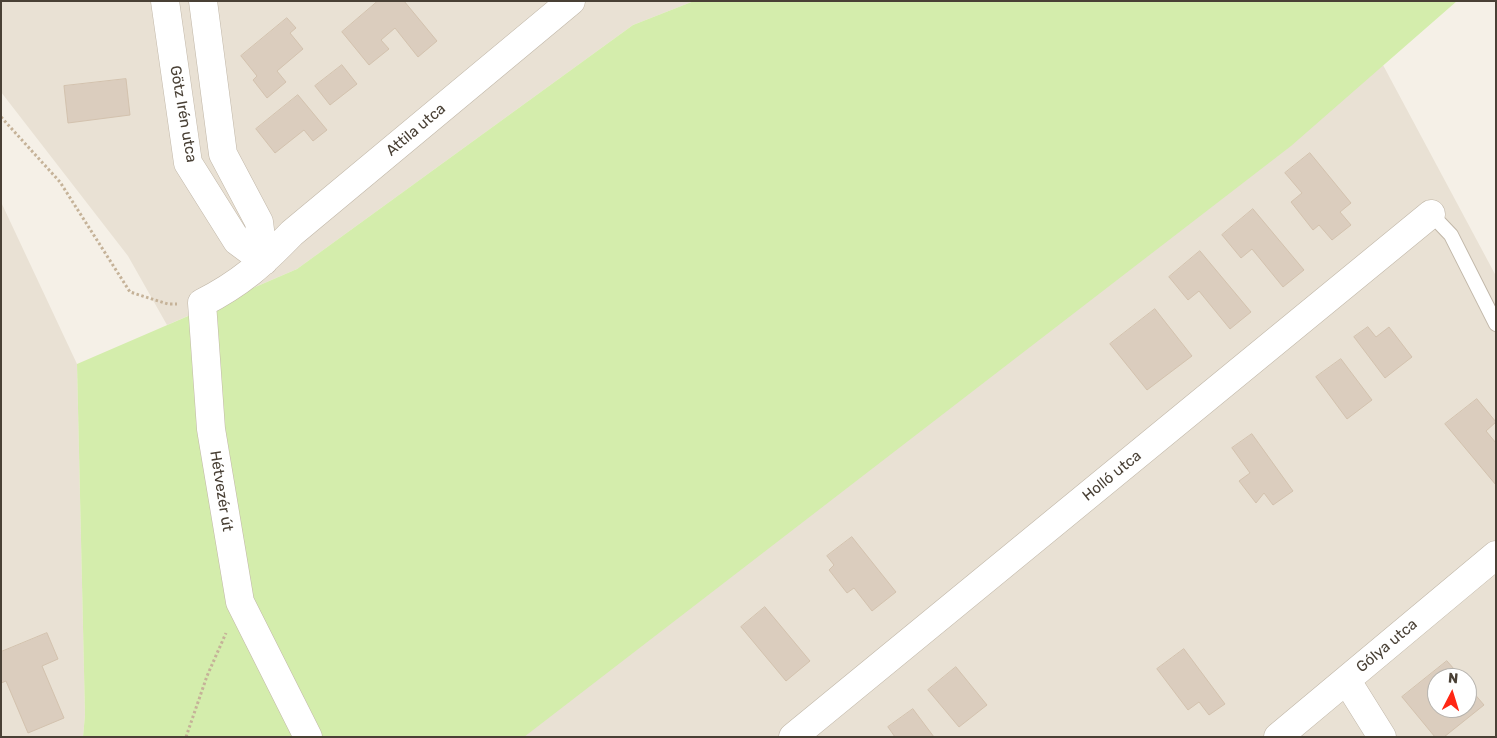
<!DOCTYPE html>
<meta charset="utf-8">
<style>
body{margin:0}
#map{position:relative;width:1497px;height:738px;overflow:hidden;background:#f5f0e7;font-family:Rubik,sans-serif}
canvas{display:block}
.frame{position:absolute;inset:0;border:2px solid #494035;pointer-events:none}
.north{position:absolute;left:1427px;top:668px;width:50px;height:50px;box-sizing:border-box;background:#fff;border:1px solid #b6b3ae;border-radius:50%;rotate:5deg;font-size:14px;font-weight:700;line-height:20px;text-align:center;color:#494035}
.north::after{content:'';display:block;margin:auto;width:18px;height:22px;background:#ff2714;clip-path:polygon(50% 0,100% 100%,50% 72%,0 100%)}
</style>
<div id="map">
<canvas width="1497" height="738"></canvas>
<div class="frame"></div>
<div class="north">N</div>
</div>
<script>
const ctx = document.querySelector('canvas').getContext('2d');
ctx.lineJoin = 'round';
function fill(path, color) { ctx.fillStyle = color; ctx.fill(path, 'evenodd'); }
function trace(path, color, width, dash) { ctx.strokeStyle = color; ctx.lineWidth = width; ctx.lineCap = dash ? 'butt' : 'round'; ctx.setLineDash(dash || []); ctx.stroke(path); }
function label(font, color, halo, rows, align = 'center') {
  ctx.font = font + ' Rubik,sans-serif'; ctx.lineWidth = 4.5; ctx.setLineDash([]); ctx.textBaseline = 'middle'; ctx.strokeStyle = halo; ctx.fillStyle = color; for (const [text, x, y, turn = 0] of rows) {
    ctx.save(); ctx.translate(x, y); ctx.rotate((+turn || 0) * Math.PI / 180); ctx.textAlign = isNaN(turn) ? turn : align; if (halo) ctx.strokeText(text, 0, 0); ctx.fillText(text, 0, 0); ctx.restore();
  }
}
fill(new Path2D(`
 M1,1H694L633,25L297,269L167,325L128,256L1,92Z
 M1383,65L1496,276V737H498ZM1437,678H1467V708H1437Z
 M1,202L77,364L85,715L83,737H1Z`), '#e9e1d4');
fill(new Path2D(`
 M694,1H1457L1291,146L524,737H83L85,715L77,364L297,269L633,25Z`), '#d4edac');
const building = new Path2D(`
 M378,1H404L437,41L418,57L395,28L381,40L389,49L369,65L342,32Z
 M287,18L296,28L290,33L303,49L277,71L286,82L267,98L253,80L257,76L241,56Z
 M342,65L357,84L330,105L315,86Z
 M126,79L130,115L68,123L64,86Z
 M298,95L327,130L313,141L304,130L275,153L256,129Z
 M1310,153L1351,203L1340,212L1351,225L1332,240L1319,225L1313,230L1291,202L1302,193L1285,173Z
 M1253,209L1304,270L1283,287L1252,249L1241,258L1222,235Z
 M1200,251L1251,312L1230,329L1199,291L1188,300L1169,277Z
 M1155,309L1192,356L1147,390L1110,344Z
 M1368,327L1376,337L1389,327L1412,357L1385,378L1354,337Z
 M1341,359L1372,400L1347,419L1316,377Z
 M1477,399L1496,422L1486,431L1496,443V485L1445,424Z
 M1252,434L1293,491L1273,505L1264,493L1256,503L1239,481L1250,473L1232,448Z
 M852,537L896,592L872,611L854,588L847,593L829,570L834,565L827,556Z
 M765,607L810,661L786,681L741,627Z
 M47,633L58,659L42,666L64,718L28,733L6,681L1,683V652Z
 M1184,649L1225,704L1209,715L1199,702L1188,710L1157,669Z
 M1447,661L1462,678H1437V708H1467V685L1484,705L1444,737H1435L1402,697Z
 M956,667L987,705L959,727L928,690Z
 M913,709L934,737H895L888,727Z`);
fill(building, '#dbcdbe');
trace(building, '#d3c2ae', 1);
const lane = new Path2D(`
 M1431,214L1451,235L1496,324`);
const street = new Path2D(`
 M165,1L188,163L237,241L264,261
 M203,1L223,154L259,222L264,261
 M1347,681L1382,737
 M308,737L240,602L211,429L202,303C241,283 262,264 292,233L571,1
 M793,737L1431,214
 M1278,737L1496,555`);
trace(lane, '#c1b7a8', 16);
trace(street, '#c1b7a8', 29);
trace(new Path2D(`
 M1,117L60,182L130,292L168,304H177
 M186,737L207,676L226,633`), '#c5b298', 3, [2.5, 2.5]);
trace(lane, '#fff', 14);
trace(street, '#fff', 28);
label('15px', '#494035', '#fff', [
 ["Götz Irén utca",183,114,80],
 ["Attila utca",416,130,-40],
 ["Holló utca",1112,476,-39],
 ["Hétvezér út",221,491,81],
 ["Gólya utca",1387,646,-40]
]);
</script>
